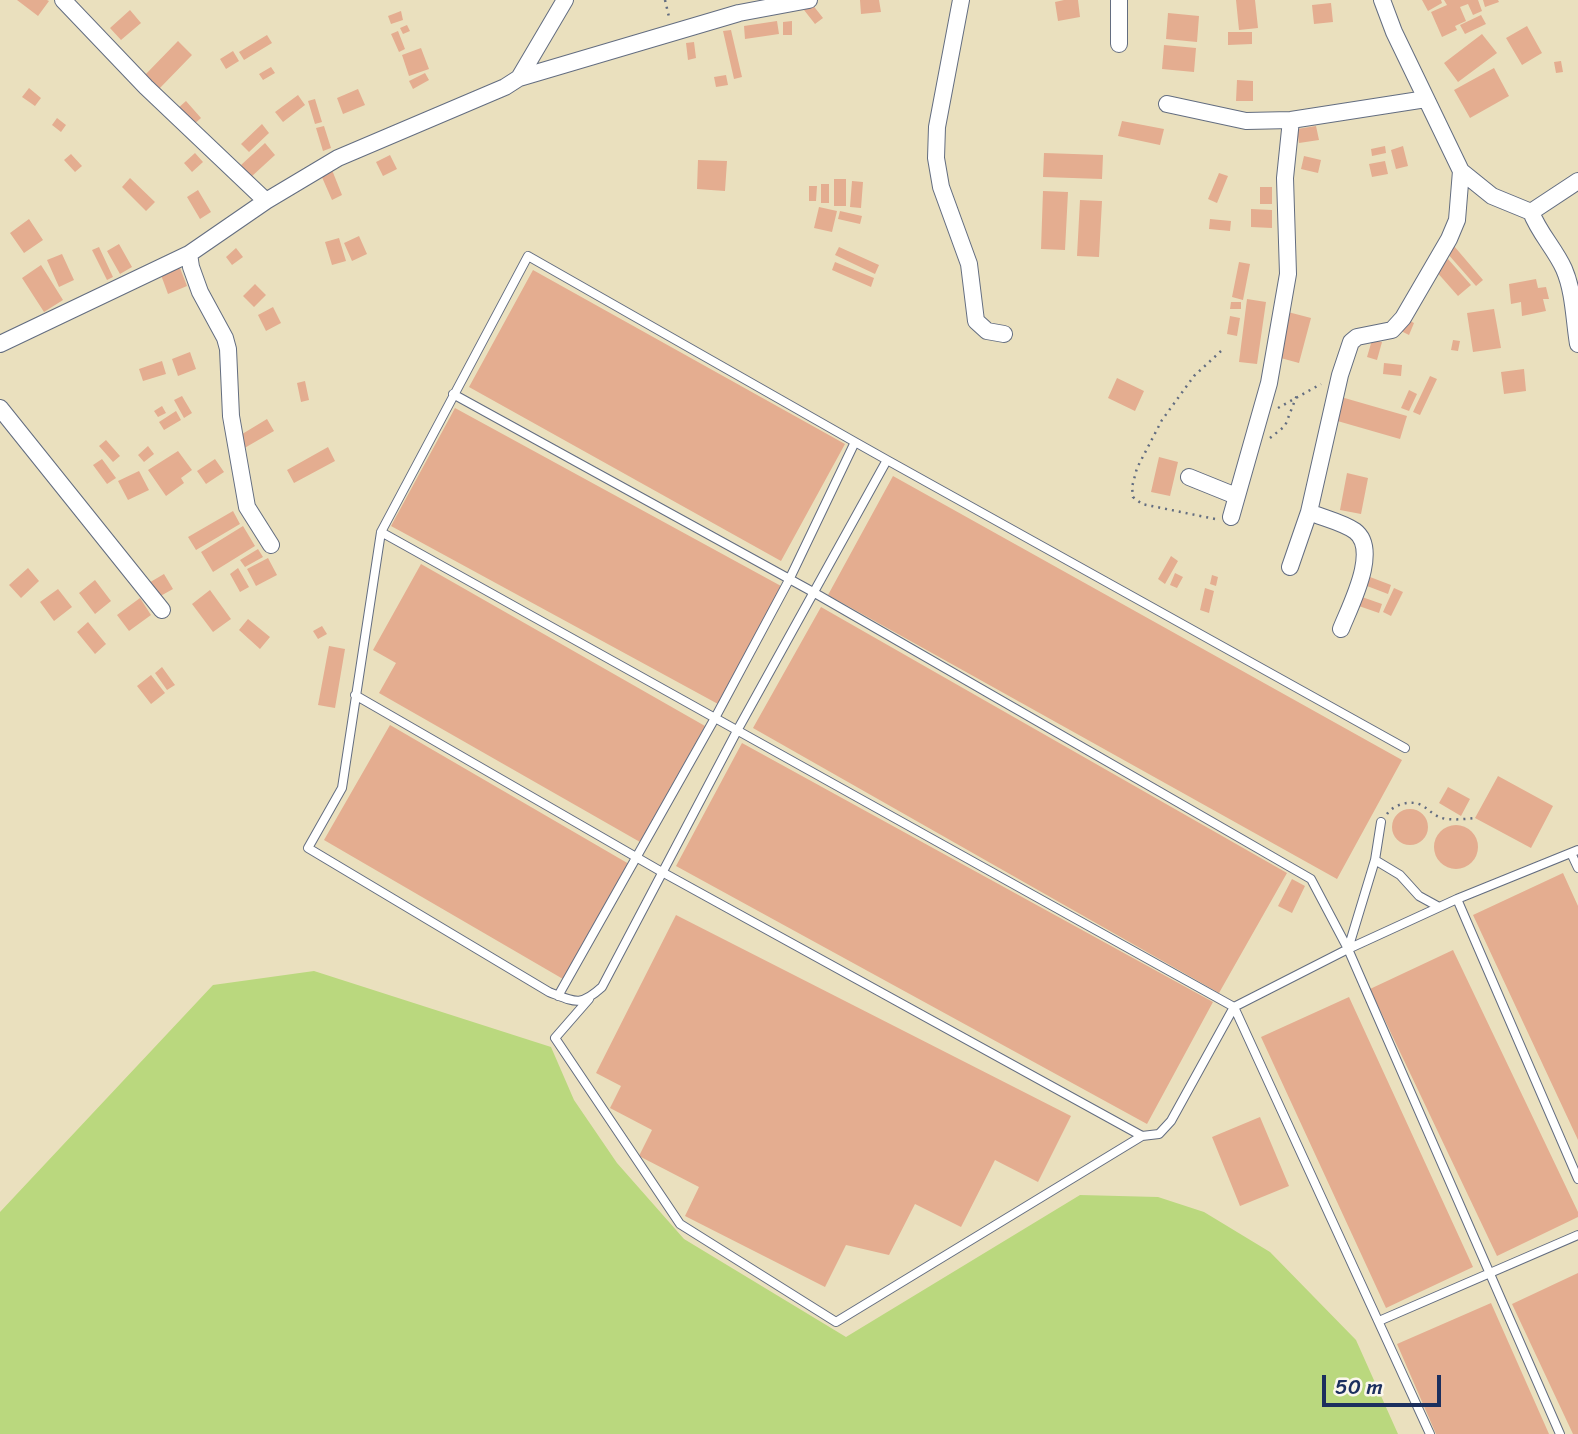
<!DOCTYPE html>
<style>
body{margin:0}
#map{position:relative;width:1578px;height:1434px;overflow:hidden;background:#eae0be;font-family:Sriracha,sans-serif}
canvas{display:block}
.scale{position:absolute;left:1322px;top:1375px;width:119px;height:32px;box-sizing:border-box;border:4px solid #1b2f5e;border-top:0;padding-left:9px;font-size:21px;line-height:24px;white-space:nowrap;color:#1b2f5e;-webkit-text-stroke:5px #fbf7ec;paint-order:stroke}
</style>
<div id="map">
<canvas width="1578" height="1434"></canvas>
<div class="scale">50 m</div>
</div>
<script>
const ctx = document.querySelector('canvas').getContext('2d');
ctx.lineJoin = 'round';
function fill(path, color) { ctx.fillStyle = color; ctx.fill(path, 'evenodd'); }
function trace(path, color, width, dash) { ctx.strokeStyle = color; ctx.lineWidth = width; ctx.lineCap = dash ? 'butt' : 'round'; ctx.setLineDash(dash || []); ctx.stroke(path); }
fill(new Path2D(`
 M314,971L551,1047L574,1100L617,1163L684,1239L846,1337L1080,1195L1158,1197L1204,1212L1270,1252L1356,1340L1398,1434H0V1212L213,985Z`), '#bad87e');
fill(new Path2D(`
 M17,0H47L49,1L38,16Z
 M860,0H879L881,12L861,14Z
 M1064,0H1078L1080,17L1058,21L1055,2Z
 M1236,0H1255L1258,28L1239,30Z
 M1422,0H1441L1442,3L1428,11Z
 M1444,0H1478L1482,11L1473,15L1468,4L1460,7L1466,21L1455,26L1457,30L1442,37L1431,12L1447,5Z
 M1483,0H1498L1499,2L1485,7Z
 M1331,3L1333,22L1314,24L1312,5Z
 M812,4L823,18L815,24L804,10Z
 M130,10L141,23L121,40L110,28Z
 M401,11L403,20L391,24L388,16Z
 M1168,13L1199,16L1197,42L1166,39Z
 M1481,15L1486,24L1465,34L1460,25Z
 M777,21L779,34L745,39L744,26Z
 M792,21V35H783V22Z
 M407,25L410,31L403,34L400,28Z
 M1527,26L1542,53L1522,65L1506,38Z
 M731,30L742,77L734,79L723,31Z
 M398,31L405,49L399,52L391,34Z
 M1228,32H1252V44L1228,45Z
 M1482,34L1497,53L1458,82L1444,63Z
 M267,35L272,43L244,60L239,52Z
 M178,41L192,55L159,89L145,75Z
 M694,42L696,58L688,60L686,43Z
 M1164,45L1196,48L1194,72L1162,69Z
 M421,48L429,69L409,76L402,55Z
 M233,51L239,61L226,69L220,59Z
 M1561,61L1563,72L1556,73L1554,62Z
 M271,67L275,73L263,80L259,74Z
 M1494,68L1509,96L1470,118L1454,90Z
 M425,73L429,80L413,89L409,81Z
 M726,75L728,85L716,87L714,77Z
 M1237,80L1253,81V101H1236Z
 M29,88L41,98L35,106L22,97Z
 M358,89L365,105L343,114L337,98Z
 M298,95L305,105L283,122L275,112Z
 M315,99L322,122L315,124L308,101Z
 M186,101L201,118L192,126L177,109Z
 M57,118L66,125L61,132L52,125Z
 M1122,121L1164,129L1160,145L1118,136Z
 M262,124L269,133L249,152L241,144Z
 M324,126L331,148L323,151L316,128Z
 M1316,126L1319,140L1299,143L1297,129Z
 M265,143L275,155L251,177L241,165Z
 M1385,146L1386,153L1372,156L1371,149Z
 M1403,146L1408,166L1396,169L1391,150Z
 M195,153L203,162L192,172L184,163Z
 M1044,153L1103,155L1102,179L1043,177Z
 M71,154L82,166L75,172L64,160Z
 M390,155L397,169L383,176L376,162Z
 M1304,156L1321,160L1318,173L1301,169Z
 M698,160L727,161L725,191L697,189Z
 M1385,161L1388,174L1372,177L1369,164Z
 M332,170L342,195L332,200L321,175Z
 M1219,173L1228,176L1217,203L1208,199Z
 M130,178L155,202L146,211L122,187Z
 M834,179H846V206H834Z
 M852,181L863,182L861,208L850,207Z
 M821,184H829V203H821Z
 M809,186H817L816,201H809Z
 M1260,187H1272V204H1260Z
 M198,190L211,212L200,219L187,197Z
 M1043,191L1068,192L1065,250L1041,249Z
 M1080,200L1102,201L1099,257L1077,256Z
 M819,207L837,211L832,232L814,228Z
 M1251,209L1272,210V228L1251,227Z
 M840,211L862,216L860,224L838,219Z
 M29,219L43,240L24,253L10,233Z
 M1210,219L1231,221L1230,231L1209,229Z
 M359,236L367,254L352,261L344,243Z
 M339,238L346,261L332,265L325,242Z
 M119,244L132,267L120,274L107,251Z
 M1454,246L1483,280L1476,286L1447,253Z
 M99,247L113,277L107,280L92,250Z
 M839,247L879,265L875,274L835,255Z
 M236,248L243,257L232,265L226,257Z
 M62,254L74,280L59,287L47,260Z
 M1448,259L1471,285L1458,296L1435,270Z
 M835,262L874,278L871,287L832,270Z
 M1239,262L1250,264L1243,300L1232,297Z
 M41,265L63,300L44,312L22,278Z
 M180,268L187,286L168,294L161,275Z
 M533,270L845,444L781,561L469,387Z
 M1536,279L1538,288L1546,287L1549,299H1543L1546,311L1522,316L1521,302L1511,304L1509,284Z
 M255,284L266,295L254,307L243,296Z
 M1247,299L1266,302L1257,364L1239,362Z
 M1231,302H1241V309H1230Z
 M273,307L281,323L266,331L258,315Z
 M1494,309L1501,348L1473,352L1467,313Z
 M1288,312L1311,318L1299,363L1277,357Z
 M1230,316L1240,318L1237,336L1227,334Z
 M1406,319L1414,323L1409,335L1401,331Z
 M1372,340L1382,342L1377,360L1367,357Z
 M1453,340L1460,341L1458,351L1451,350Z
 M190,352L196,369L178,376L172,359Z
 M162,361L166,374L143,381L139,369Z
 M1384,363L1402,365L1401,376L1383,374Z
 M1524,369L1526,391L1504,394L1501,372Z
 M1430,376L1437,379L1420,415L1413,412Z
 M1117,378L1144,391L1135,411L1108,398Z
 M305,381L309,400L301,402L297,383Z
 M1409,390L1417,394L1409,411L1401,408Z
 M182,396L192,413L184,418L174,400Z
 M1341,397L1407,416L1400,439L1334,420Z
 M162,406L166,413L158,417L154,411Z
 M455,408L781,586L718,704L391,526Z
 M176,411L181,420L164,430L159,422Z
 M267,419L274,431L241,450L234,439Z
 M106,440L120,456L113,462L99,446Z
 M148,446L154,454L144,462L138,455Z
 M328,447L335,461L294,483L287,470Z
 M178,451L192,470L181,478L184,483L166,496L148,470Z
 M1159,457L1178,462L1170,496L1151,492Z
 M102,459L116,478L107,484L93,465Z
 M215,459L224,472L206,484L197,471Z
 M139,471L149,490L128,500L118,481Z
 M1347,473L1368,478L1361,514L1340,510Z
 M893,476L1402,760L1337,879L828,595Z
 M233,511L240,524L196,550L188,537Z
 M243,526L255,546L213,572L201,552Z
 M258,549L263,557L245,567L240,560Z
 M1171,556L1178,561L1165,584L1158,579Z
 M268,558L277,575L256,586L247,569Z
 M421,564L705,726L640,842L379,693L396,663L373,650Z
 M28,568L39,581L21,598L9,585Z
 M238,568L249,587L240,592L230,574Z
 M1175,573L1183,577L1177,588L1170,585Z
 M164,574L173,589L155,599L147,584Z
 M1212,575L1218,577L1216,586L1210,584Z
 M1370,577L1391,585L1388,594L1367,586Z
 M95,580L111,601L95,614L79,593Z
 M1205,588L1214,591L1209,613L1200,610Z
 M1394,588L1403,592L1391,616L1383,612Z
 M58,589L72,607L54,621L40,602Z
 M210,590L231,619L213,632L192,604Z
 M1359,596L1382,604L1379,613L1356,605Z
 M140,598L151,615L129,631L117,615Z
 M821,607L1287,873L1219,993L753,728Z
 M248,619L270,637L260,649L239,630Z
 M88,622L106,644L95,654L77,632Z
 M322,626L327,634L318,639L313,631Z
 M329,646L345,649L335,708L318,705Z
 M162,667L175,685L167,690L155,673Z
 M151,675L165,693L151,704L137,686Z
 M390,725L629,864L563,979L324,840Z
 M742,743L1213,1002L1147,1124L676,866Z
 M1498,776L1553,806L1531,848L1475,818Z
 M1448,787L1470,799L1461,816L1439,803Z
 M1392 827a18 18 0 1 1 36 0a18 18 0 1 1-36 0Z
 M1434 847a22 22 0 1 1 44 0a22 22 0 1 1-44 0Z
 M1563,873L1578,906V1140L1473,915Z
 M1292,879L1305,886L1292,913L1278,906Z
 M676,915L1071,1116L1038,1182L995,1160L961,1227L915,1204L889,1255L846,1245L825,1287L685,1216L699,1187L639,1156L652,1130L610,1108L621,1086L596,1073Z
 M1453,950L1578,1212V1217L1497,1256L1370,989Z
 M1349,997L1473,1267L1386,1308L1261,1037Z
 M1260,1117L1289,1186L1240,1206L1212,1137Z
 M1578,1273V1434H1573L1512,1304Z
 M1491,1303L1549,1434H1436L1397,1344Z`), '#e4ad90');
const lane = new Path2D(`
 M453,394L813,592L1311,879L1348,949L1375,860L1381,822
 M887,460L738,729L602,987C580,1007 575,1002 549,992L308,848L342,788L381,532L528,256L855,442L887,460L1405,748
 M381,532L1234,1007L1430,1434
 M355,695L662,872L1142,1136L1159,1134L1171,1121L1234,1007L1348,949L1457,899L1578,850
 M1571,853L1578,868
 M1375,860L1400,875L1419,896L1439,907
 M1457,899L1578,1179
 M1348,949L1560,1434
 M558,996L715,718L789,580L855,442
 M589,999L555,1038L680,1224L836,1322L1142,1136
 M1379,1321L1578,1235`);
const street = new Path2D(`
 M63,0L146,87L266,201L338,158L505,87L519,78L739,13L809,0
 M961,0L937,127L936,158L941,187L969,264L976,321L987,331L1004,334
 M1382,0L1394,32L1461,171L1492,196L1531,212C1539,233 1555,249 1564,269C1574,292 1574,320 1578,344
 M1119,44V0
 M519,78L565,0
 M1167,104L1246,121L1291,120L1426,99
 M1531,212L1578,181
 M189,254L191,267L200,292L225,338L228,349L231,416L247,507L271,545
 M0,344L189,254L266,201
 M0,408L162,610
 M1189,477L1236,496
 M1231,517L1269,383L1288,274L1285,178L1291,120
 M1290,567L1309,512
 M1341,629C1350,606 1380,550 1355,531C1342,522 1323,518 1309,512L1340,375L1351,342L1357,337L1392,330L1403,318L1449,239L1457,220L1461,171`);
trace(lane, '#636d80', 10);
trace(street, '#636d80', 18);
trace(new Path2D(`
 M665,0L669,17
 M1278,408L1321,384
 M1270,438L1285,426L1297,395
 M1215,519L1142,504L1133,497L1132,487L1137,468L1162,420L1194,376L1221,351
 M1387,814C1394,804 1412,799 1423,806C1431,811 1436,818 1447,819C1456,820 1466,819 1475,818`), '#636d80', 2.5, [2, 5]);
trace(lane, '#fff', 8);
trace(street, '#fff', 16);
</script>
